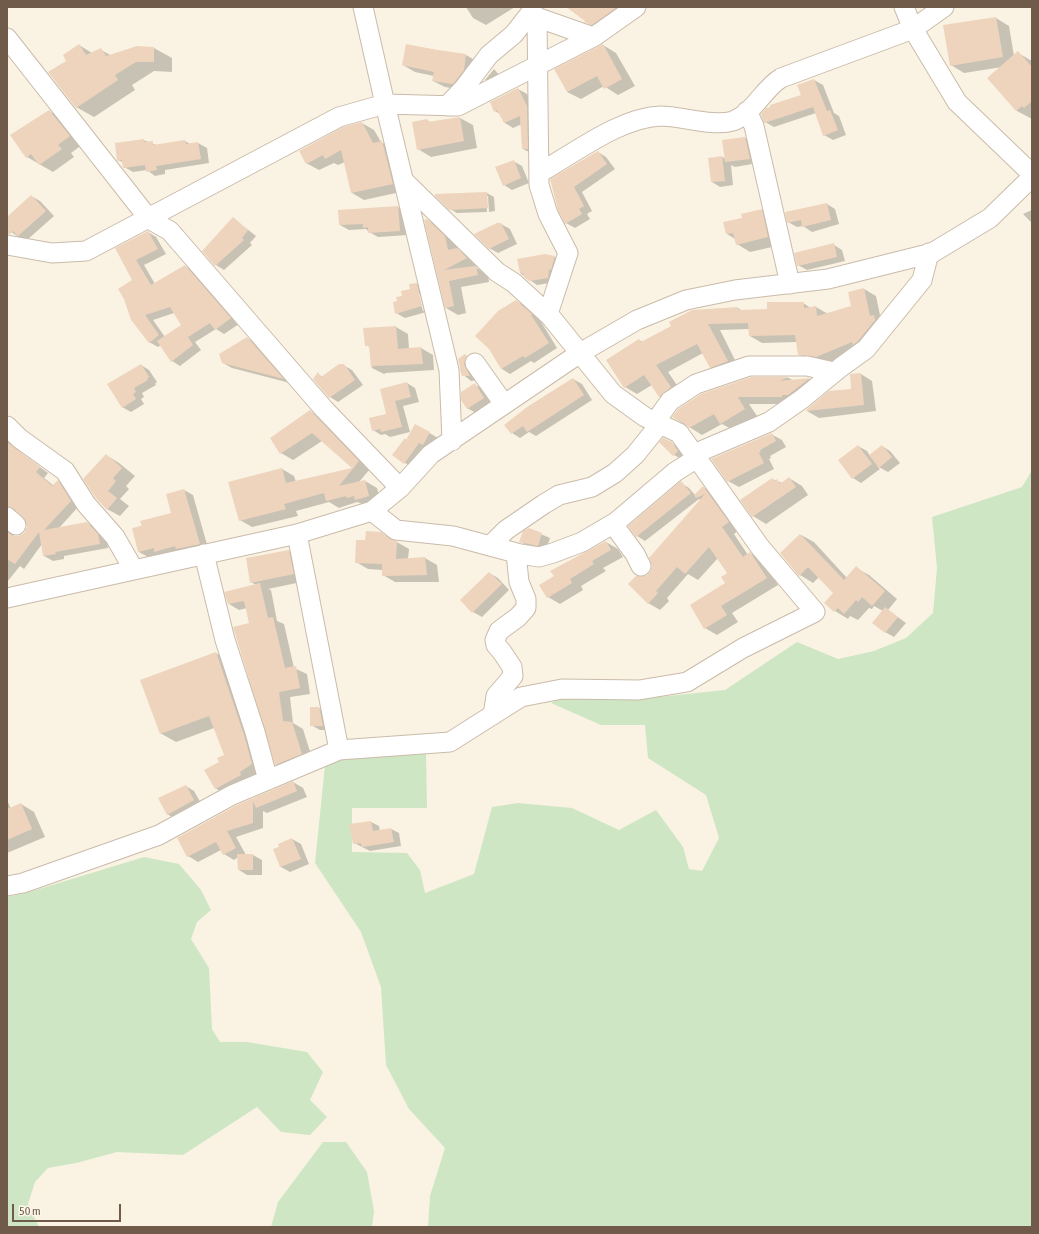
<!DOCTYPE html>
<style>
body{margin:0}
#map{position:relative;width:1039px;height:1234px;overflow:hidden;background:#faf3e3;font-family:"Asap Condensed",sans-serif}
canvas{display:block}
.frame{position:absolute;inset:0;border:8px solid #705b4b;pointer-events:none}
.scale{position:absolute;left:12px;top:1204px;width:109px;height:18px;box-sizing:border-box;border:2px solid #705b4b;border-top:0;padding-left:5px;font-size:12px;line-height:14px;white-space:nowrap;color:#705b4b;-webkit-text-stroke:3px #fdf7e9;paint-order:stroke}
</style>
<div id="map">
<canvas width="1039" height="1234"></canvas>
<div class="frame"></div>
<div class="scale">50 m</div>
</div>
<script>
const ctx = document.querySelector('canvas').getContext('2d');
ctx.lineJoin = 'round';
function fill(path, color) { ctx.fillStyle = color; ctx.fill(path, 'evenodd'); }
function trace(path, color, width, dash) { ctx.strokeStyle = color; ctx.lineWidth = width; ctx.lineCap = dash ? 'butt' : 'round'; ctx.setLineDash(dash || []); ctx.stroke(path); }
fill(new Path2D(`
 M1032,470V1227H428L430,1196L445,1148L409,1109L386,1065L381,987L361,932L315,863L325,765L345,755L426,752L427,808H352V852L407,853L420,870L425,893L474,874L492,807L518,803L572,808L619,830L656,810L683,847L689,869L702,871L719,838L706,795L648,758L645,725H601L551,703L564,696L639,699L725,690L797,642L838,659L874,651L906,638L933,613L937,568L932,517L1022,487Z
 M144,857L179,864L201,890L211,910L197,922L191,939L209,968L212,1029L220,1042H247L307,1052L323,1072L310,1100L327,1117L310,1135L281,1132L257,1107L183,1155L117,1152L76,1163L48,1168L35,1182L28,1204L39,1227H7V897L26,893Z
 M323,1142H346L367,1172L374,1211L372,1227H271L278,1202Z`), '#cee6c3');
fill(new Path2D(`
 M466,7H515L486,25L473,18Z
 M569,7H636L596,28L586,22L587,21Z
 M996,18L1009,26L1014,56L1018,53L1032,61V119L1017,111L989,78L1002,67L964,73L951,65Z
 M79,45L92,53L101,50L112,56L137,47L154,48L172,58V72L154,71L132,85L135,90L94,117L76,107L68,61Z
 M407,45L466,55L478,62L464,90L445,87L433,81L434,76L415,72L403,65Z
 M603,45L616,53L635,86L618,95L604,86L581,99L567,92Z
 M494,69L500,76L488,82L485,80Z
 M814,80L823,85L834,113L839,116L846,135L833,140L824,135L816,113L774,127L765,122L803,96Z
 M518,89L527,94L535,112L531,153L523,149L522,124L513,128L505,123L500,114L495,111Z
 M49,111L63,119L83,144L71,153L74,157L53,172L27,157Z
 M460,118L473,125L477,148L431,157L418,149L427,120L431,123Z
 M362,123L374,130L381,142L395,149L405,191L364,200L352,193L345,162L338,165L334,163L319,170L306,163Z
 M745,138L754,143L758,163L735,167L731,165L733,185L720,187L712,182L709,159L722,157L726,159Z
 M143,140L159,146L185,141L190,144L198,143L207,148L209,163L165,170V174L155,176L147,170L133,172L124,167V163L118,160Z
 M598,152L606,157L615,169L582,192L592,211L587,214L590,219L575,228L566,223L551,180Z
 M513,161L522,166L529,183L512,190L504,185Z
 M487,193L494,197L495,211L489,212L488,196H486L487,212L457,213L450,209L437,195Z
 M31,196L40,201L54,216L27,240L21,237L20,238L7,229V218Z
 M827,204L835,209L839,224L812,232L803,226L797,227L788,222Z
 M398,207L407,212L408,235L378,237L369,232L366,229L349,230L340,225Z
 M762,210L775,218L781,245L750,252L737,244L735,239L727,234L743,219Z
 M1032,210V223L1023,214Z
 M233,218L256,236L250,243L252,245L224,270L216,265Z
 M427,220L439,227L457,244L458,250L469,257L479,266L475,267L488,275L489,282L461,287L466,313L458,315L446,308Z
 M501,224L510,229L517,244L498,253L489,248Z
 M148,232L156,237L166,254L144,265L155,284L185,266L194,271L239,324L224,334L216,329L195,342L201,350L180,366L172,361L161,345L158,347L149,342L134,281L117,248ZM174,313L183,325L165,337L153,320Z
 M834,245L842,250L845,261L807,270L798,265Z
 M545,255L555,257L563,261L556,282L537,285L520,273Z
 M417,284L425,289L430,311L405,318L396,313L403,297ZM418,294H420L424,311H423Z
 M864,289L876,296L881,320L862,349L828,363L811,361L799,354L797,342L762,343L750,336L749,329L720,330L739,368L722,374L710,367L703,353L668,372L683,394L672,404L660,397L652,385L637,394L625,387L639,340L643,342L738,308L742,311L768,310L803,303L811,308L816,307L828,314L852,307Z
 M516,301L525,306L540,320L557,348L534,363L531,361L510,374L502,369Z
 M396,327L408,334L409,349L421,348L433,355L434,370L386,373L384,374L372,368L371,348L366,345Z
 M247,338L256,343L290,383L232,368L223,363Z
 M465,355L474,360L478,380L471,381L461,373L459,359Z
 M141,365L149,370L157,382L155,384L156,385L142,393L144,397L141,399L144,404L131,412L122,407Z
 M343,365L352,370L363,385L338,402L330,397L314,379L318,374L323,377Z
 M861,374L872,381L876,411L819,418L807,411L852,390Z
 M751,378H789L794,381L810,379L821,386L794,404H749L757,416L733,430L722,424L702,435L673,417Z
 M573,379L582,384L592,400L536,436L529,432L520,438L512,433Z
 M407,383L415,388L419,402L403,406L410,432L390,437L385,434L381,435L373,430L388,415L381,390Z
 M475,385L484,389L492,403L476,413L467,408Z
 M310,411L322,418L370,469L359,482L365,481L377,488L381,503L368,506L357,502L339,508L329,502L296,511L298,516L252,527L240,520L282,469L294,476L296,482L354,468L322,441L293,460L281,453Z
 M416,425L438,438L413,468L393,455L405,439L407,440Z
 M771,434L782,440L786,447L770,456L771,458L769,459L774,469L739,487L728,481Z
 M7,437L21,453L48,473L44,478L54,486L58,481L67,486L79,506L59,528L87,523L96,528L107,540L108,548L64,556V559L53,561L44,556L42,544L24,569L20,566L7,582V529L15,537L19,536L25,533L28,528V522L17,511H12L7,517Z
 M661,442L671,443L680,448L686,456L683,460L674,455Z
 M858,446L867,451L870,456L882,446L890,451L900,463L888,472L877,466L880,469L861,483L853,478Z
 M106,455L119,463L135,476L126,486L129,489L120,499L129,506L120,516L107,509Z
 M789,478L802,486L808,495L766,524L753,516L772,479L782,483Z
 M681,483L689,488L695,495L703,487L715,494L740,529L734,534L748,555L750,553L762,560L778,585L732,613L738,622L717,635L705,628L726,584L728,574L718,558L698,580L688,574L667,598L669,601L660,610L648,603L646,577L651,573L701,500L699,499L645,541L637,536Z
 M184,490L193,495L208,548L164,556L160,554L148,557L139,552L133,529L172,514Z
 M529,529L550,538L546,550L529,547L521,542Z
 M381,533L409,549L408,559L425,558L437,565L439,582H395L383,575V570L368,569L356,562L366,541Z
 M801,535L814,542L847,578L856,568L869,575L897,599L888,610L906,623L894,637L885,632L883,611L874,606L872,609L869,608L858,620L850,616L848,619L835,611L834,593L819,577L813,583L800,575Z
 M606,542L618,549L623,557L603,568L606,571L581,586L583,590L560,604L548,597Z
 M289,551L302,558L306,581L268,589L271,590L277,621L284,624L294,668L307,674L310,694L290,697L293,723L303,729L312,758L287,770L276,764L247,608L239,610L229,604L256,585L251,582Z
 M489,573L498,578L509,590L482,617L473,612L461,600Z
 M216,653L231,662L267,773L231,797L215,788L220,762L225,755L214,728L176,742L160,733Z
 M319,708L328,713L331,730H320L311,725Z
 M293,782L303,788L307,797L267,813L263,811V828L236,837L246,855H253L262,860V875H247L239,870L238,857L234,860L224,854L221,850L198,862L188,856L237,806Z
 M186,786L194,791L202,805L176,819L167,814Z
 M7,800L11,809L21,804L34,812L45,837L7,853Z
 M371,822L379,826L380,831L391,829L399,833L401,846L370,851L354,843Z
 M292,839L301,844L309,864L290,872L281,867L274,850Z`), '#0003');
fill(new Path2D(`
 M566,7H617L592,25L584,22L585,21Z
 M996,17L1003,57L950,66L943,25Z
 M79,44L86,55L101,48L106,56L137,46L154,47V62H136L115,75L118,80L76,108L48,72L66,61L63,55Z
 M406,44L437,50L466,54L464,70L453,84L432,81L434,72L402,65Z
 M603,44L622,79L604,89L597,76L567,92L554,69Z
 M1018,51L1032,67V101L1024,108L1022,106L1016,111L987,78Z
 M814,79L827,111L830,110L838,130L823,136L813,107L764,123L761,114L766,108L770,107V105L801,95L797,85Z
 M518,88L527,106L528,149H522L520,116L504,123L497,110L494,112L490,102Z
 M49,110L70,136L58,145L62,149L39,165L31,154L26,158L10,135Z
 M460,117L464,141L417,150L412,122L427,119L428,122Z
 M362,122L373,143L382,141L393,184L351,193L341,150L325,159L323,155L306,164L299,151L343,127Z
 M745,137L750,159L725,162L722,140Z
 M144,139V142L153,141V145L185,140L186,144L198,142L201,159L156,166L157,170L146,172L145,165L123,168L122,160L117,161L115,143Z
 M598,151L607,164L574,187L584,206L579,209L582,214L565,224L558,210L550,179Z
 M722,156L725,181L711,182L708,158Z
 M514,160L521,178L503,186L495,167Z
 M487,192L488,208L449,210L435,196V194Z
 M31,195L46,211L18,236L13,231L10,234H7V217Z
 M827,203L831,220L802,227L801,220L787,223L785,212Z
 M398,206L400,231L368,233V227L363,228V224L339,225L338,210Z
 M762,209L768,237L736,245L733,233L726,234L723,222L742,218L741,214Z
 M233,217L248,230L242,238L244,240L215,266L202,251Z
 M427,219L445,236L448,250L457,248L467,258L444,270L475,266L476,267L478,275L449,281L454,306L445,308L424,220Z
 M497,223H501L509,239L489,249L474,234Z
 M148,231L158,249L136,260L151,285L185,265L231,318L215,330L210,323L188,337L193,345L171,362L157,341L181,325L170,307L145,315L159,335L149,343L131,320L124,299L118,289L132,280L115,248Z
 M834,243L837,257L797,266L794,253Z
 M545,254L555,256L551,270L549,269L548,278L529,281L524,277L523,273H520L517,259Z
 M417,283L422,306L395,314L393,302L397,301L396,297L402,296L401,291L410,289L409,284Z
 M864,288L870,316L874,315L875,320L858,341L853,345L852,342L816,357L798,355L795,335L749,336L748,323L708,324L728,361L710,368L697,344L656,365L671,387L659,397L644,375L624,388L606,360L639,339L641,342L671,326L669,322L692,310L738,307V310L767,309V302H804V308L816,306L817,316L851,306L848,292Z
 M516,300L532,314L531,315L549,343L525,358L523,356L501,369L489,349L475,336L498,311Z
 M396,326L398,349L421,347L423,364L374,366L371,368L369,346H365L363,328Z
 M247,337L284,379L222,363L219,354Z
 M465,354L467,356L464,364L470,376H462L458,359Z
 M141,364L149,377L147,379L148,380L134,388L136,392L133,394L136,399L122,408L107,384Z
 M339,364H344L355,380L329,398L313,379L318,372L321,377Z
 M861,373L864,405L806,411V410L829,391L851,389L850,374Z
 M751,377H789L779,381L810,378L788,395H782V397H738L745,409L720,424L714,414L689,428L684,423L672,417L678,409L701,394Z
 M573,378L584,395L527,432L523,426L511,434L504,425L527,407Z
 M407,382L411,397L395,401L402,427L381,432L380,429L372,431L369,418L386,414L380,389Z
 M475,383L484,398L467,409L461,400V392Z
 M310,410L359,461L339,486L365,480L369,496L355,500L354,496L347,498L346,496L326,501L324,493L284,504L286,509L239,521L228,482L282,468L286,483L352,468L312,433L280,454L270,438Z
 M415,424L430,432L423,445L419,443L404,464L392,455L405,438L406,440Z
 M772,433L776,441L760,450L761,451L759,453L764,463L727,482L711,459Z
 M663,438L672,442L678,451L673,456L659,442Z
 M7,442L40,467L36,472L52,486L58,480L71,501L44,530L87,522L98,534L100,544L55,552L56,554L43,556L39,532L15,564L7,559V532L13,536H19L24,533L27,527L23,517L14,509L7,506Z
 M858,445L872,464L852,479L838,460Z
 M882,445L892,457L879,468L869,455Z
 M106,454L122,468L113,478L116,481L108,491L117,498L107,510L95,497L83,479Z
 M789,477L796,487L752,517L740,500L772,478L774,481L777,479L780,484Z
 M681,481L691,493L636,537L628,526Z
 M703,486L729,522L722,527L743,557L750,552L767,578L721,606L727,615L704,629L690,605L725,583L721,577L727,573L709,547L685,574L677,567L656,591L658,593L648,604L628,584L636,576H646L650,572L652,566L649,558L705,494L696,498L694,495Z
 M184,489L200,544L176,549L175,546L154,552V548L138,552L132,528L142,526L140,521L171,513L166,494Z
 M529,528L542,533L538,546L519,542L523,531Z
 M366,531L381,532L390,539L397,541L396,559L425,557L427,575L382,576V564L355,563L356,540H365Z
 M800,534L844,580L856,566L885,591L872,606L862,597L858,602L856,600L844,614L838,608L834,612L824,603L833,593L808,567L799,576L780,553Z
 M606,541L611,550L592,561L594,564L570,579L572,583L547,598L539,585L554,576L550,571Z
 M289,550L294,574L250,583L246,558Z
 M489,572L502,584L472,613L460,600Z
 M260,583L268,618L273,617L285,668L296,666L300,688L279,692L283,721L292,722L302,754L275,765L233,627L249,623L244,601L228,604L224,592Z
 M885,607L898,617L885,633L872,623Z
 M216,652L244,735L252,764L240,772L241,775L215,789L204,770L219,762L217,758L224,755L209,716L160,734L140,680Z
 M310,707H319L323,726H310Z
 M293,781L297,791L256,808L253,801V823L227,831L236,848L223,855L216,842L187,857L177,838L237,805Z
 M186,785L194,800L167,815L158,798Z
 M21,803L32,829L7,840V809Z
 M371,821L373,831L391,828L394,842L362,847L361,843L353,844L349,824Z
 M292,838L301,859L280,867L273,849L279,847L278,844Z
 M237,854H253V870H238Z`), '#eed4bd');
const minor = new Path2D(`
 M363,7L385,104L449,370L452,441
 M532,7V11L537,18L539,185L548,214L568,253L548,314
 M904,7L913,29L957,102L1032,174
 M536,17L593,37
 M7,38L149,219L170,231L324,409L400,488
 M447,106L464,88L489,55L514,34L532,11
 M747,111L754,126L790,284
 M539,173C575,153 619,118 660,116C682,116 713,127 733,121C753,114 763,89 781,78L913,29L944,7
 M7,245L52,253L86,251L339,117L385,104L458,106L595,36L636,7
 M475,363L504,404
 M655,422L670,401L696,384L749,366H807L834,372
 M7,426L19,438L65,471L86,504L115,537L134,570
 M694,454L769,422L802,399L841,367L866,349L922,280L929,253
 M372,511L396,530L453,536L520,554L539,557L553,553L582,542L616,522L675,472L697,458
 M7,517L16,525
 M613,524L635,554L641,566
 M297,534L339,750
 M490,546L506,530L544,504L559,495L592,487L615,473L635,455L660,424
 M204,554L225,640L255,732L268,780
 M7,598L297,534L372,511L400,488L431,454L580,353L637,320L686,300L735,290L828,279L932,253L990,218L1032,177
 M493,715L496,696L513,676L512,667L502,652L496,645L495,640L499,631L518,617L526,608V599L519,582L516,553
 M7,886L23,883L159,835L232,795L339,750L450,742L521,697L562,689L639,690L687,682L743,648L815,612L760,547L679,433L645,417L613,394L550,316L514,283L497,272L404,181`);
trace(minor, '#cabbaa', 21);
trace(minor, '#fff', 19);
</script>
